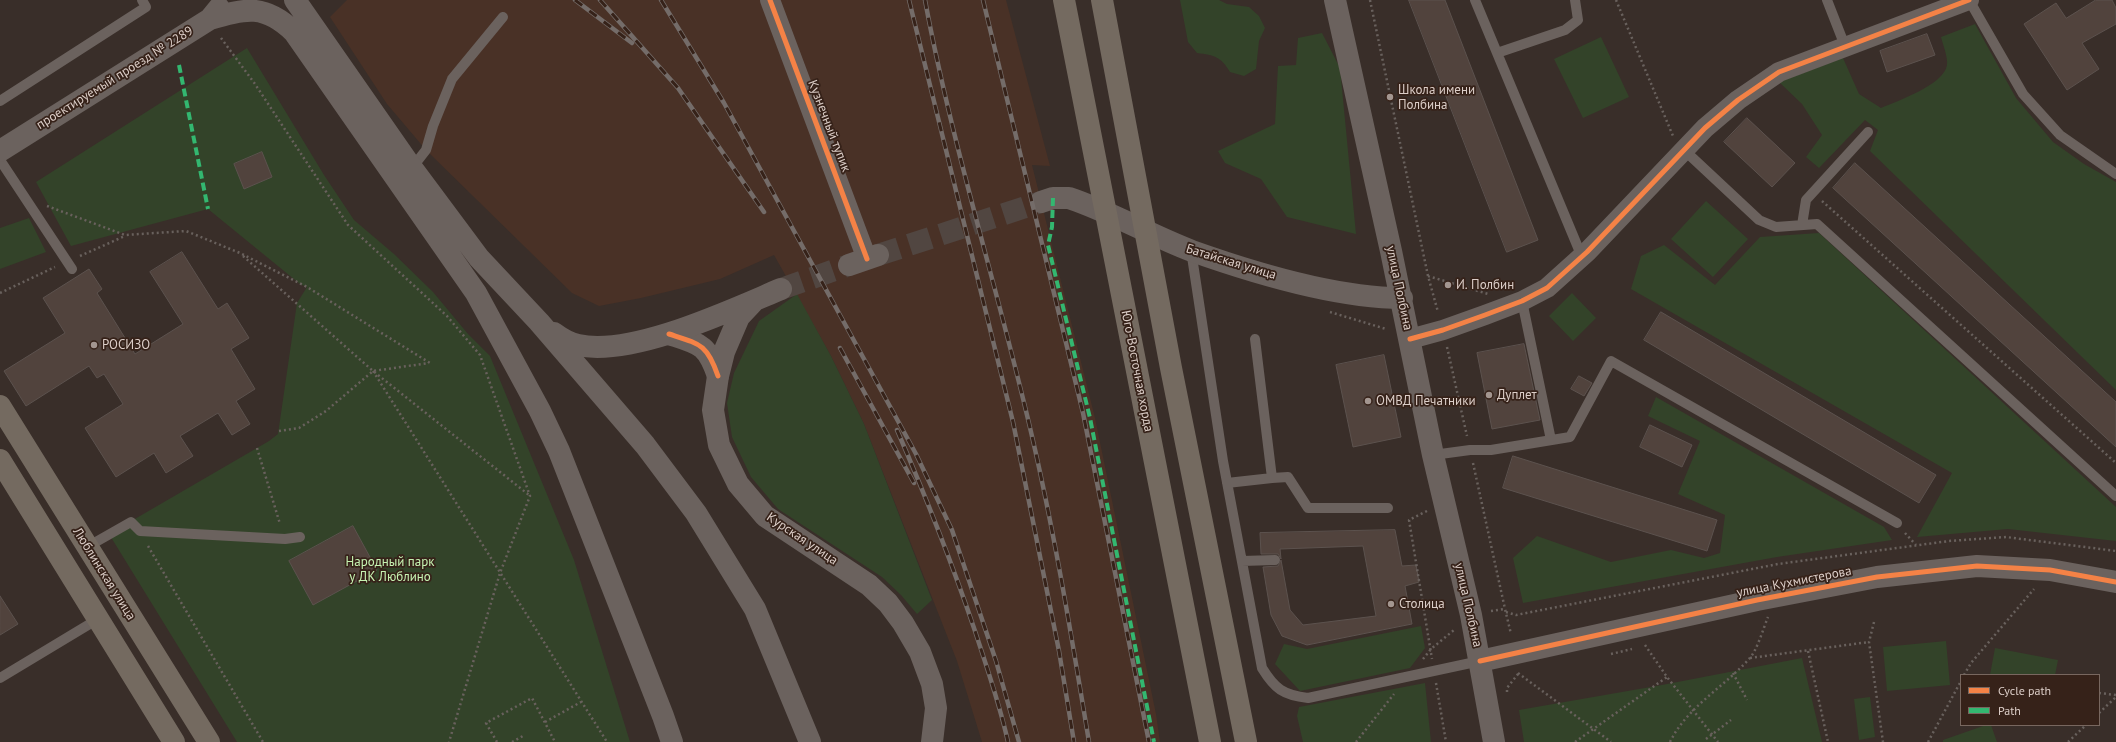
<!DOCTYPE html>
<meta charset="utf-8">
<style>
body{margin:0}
#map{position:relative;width:2116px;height:742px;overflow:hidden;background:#392e29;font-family:"PT Sans",sans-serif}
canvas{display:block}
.legend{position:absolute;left:1960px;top:674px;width:140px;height:52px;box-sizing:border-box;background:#362219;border:1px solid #78675f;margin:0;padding:5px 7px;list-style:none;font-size:12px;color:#dccec8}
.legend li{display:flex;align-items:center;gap:8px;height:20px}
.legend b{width:20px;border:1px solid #78675f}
</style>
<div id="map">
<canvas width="2116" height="742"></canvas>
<ul class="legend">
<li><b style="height:5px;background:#f48246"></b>Cycle path</li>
<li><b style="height:5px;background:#33b770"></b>Path</li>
</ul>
</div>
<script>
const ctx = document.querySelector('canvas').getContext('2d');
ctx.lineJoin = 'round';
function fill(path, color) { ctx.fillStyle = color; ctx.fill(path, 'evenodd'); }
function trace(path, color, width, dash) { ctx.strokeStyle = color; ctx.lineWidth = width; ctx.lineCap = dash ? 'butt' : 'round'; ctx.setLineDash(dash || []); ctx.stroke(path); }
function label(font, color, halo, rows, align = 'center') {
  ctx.font = font + ' "PT Sans",sans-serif'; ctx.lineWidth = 3.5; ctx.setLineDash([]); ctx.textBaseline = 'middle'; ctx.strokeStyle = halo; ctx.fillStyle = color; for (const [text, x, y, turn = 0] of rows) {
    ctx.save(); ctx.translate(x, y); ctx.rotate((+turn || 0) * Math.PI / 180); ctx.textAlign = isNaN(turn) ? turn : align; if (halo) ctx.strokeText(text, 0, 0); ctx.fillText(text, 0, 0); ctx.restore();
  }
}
fill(new Path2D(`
 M347,0H1006L1050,166L1032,165L1095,418L1156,714L1160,742H982L957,661L864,424L831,356L774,255L720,279L641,298L599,306L572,293L426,150L387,104L330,17Z`), '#493126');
fill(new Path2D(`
 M1180,0H1219L1227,4L1249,7L1259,16L1265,28L1259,41L1256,69L1244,76L1230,72C1221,57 1215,55 1197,53L1188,42Z
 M1975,24L2016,98L2053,142L2084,164L2116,182V390L1870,151L1878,130L1865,120L1819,168L1806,157L1822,135L1802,104L1779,82L1843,58L1859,94L1881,108C1897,101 1944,85 1947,65C1948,57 1943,45 1941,37Z
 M1322,33L1340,68L1356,234L1287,217L1261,179L1225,163L1218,151L1275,124L1278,66L1296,65L1298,38Z
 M1601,37L1629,97L1583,118L1554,59Z
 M247,48L324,175L354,220L394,254L433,292L468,334L490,356L574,560L630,742H237L109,534L269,441L278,434L297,303L307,287L300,284L208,209L71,246L36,182Z
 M1706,201L1748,239L1713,277L1671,239Z
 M29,218L46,252L0,269V228Z
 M1819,233L2116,507V541L2008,529L1917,537L1952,473L1631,289L1641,256L1664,245L1715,285L1760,237Z
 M1572,293L1596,318L1573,341L1549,316Z
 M797,294L831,356L864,424L932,600L917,614L901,595L882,577L778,509L751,477L732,437L727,403L734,373L759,321Z
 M1656,397L1884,527L1892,540L1777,557L1523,603L1513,558L1537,536L1611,562L1671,550L1704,558L1720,553L1725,515L1678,494L1700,441L1648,416Z
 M1421,626L1425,648L1410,668L1300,691L1275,664L1284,644L1307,649Z
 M1946,641L1950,685L1887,691L1883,647Z
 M1995,648L2058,660L2055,675H1990Z
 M1802,658L1822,742H1524L1519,710L1662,685Z
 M1425,683L1431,742H1303L1297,716L1299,707Z
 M1870,697L1875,737L1859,740L1854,699Z
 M1986,725H1991L1997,742H1943V740Z`), '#334329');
const building = new Path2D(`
 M1409,0H1445L1538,240L1507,252Z
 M2096,0H2112L2116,8V24L2082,43L2099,69L2067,90L2024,24L2056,3L2066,18Z
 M1927,34L1935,55L1887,72L1880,51Z
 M1747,118L1795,163L1772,187L1724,142Z
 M262,152L272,177L244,189L234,164Z
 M1855,163L2116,402V447L1833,188Z
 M182,252L218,309L227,303L249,338L231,349L255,389L236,401L250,424L232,435L218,413L180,436L193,456L166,473L154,453L116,477L85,428L123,404L104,374L97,378L89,366L26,406L4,371L65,333L43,298L89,269L102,289L97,293L135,354L183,324L150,272Z
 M1661,312L1936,475L1919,503L1644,340Z
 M1524,344L1540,420L1492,429L1477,353Z
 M1384,355L1401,437L1353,447L1336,365Z
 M1579,376L1592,383L1584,396L1571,389Z
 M1650,425L1692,445L1682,467L1640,447Z
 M1513,456L1717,520L1707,551L1503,488Z
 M353,526L377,570L313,605L289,561Z
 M1395,530L1402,566L1416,565L1419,582L1405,586L1412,624L1307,645L1282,636L1271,615L1263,567L1278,566L1281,560L1290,610L1303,625L1376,616L1363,546L1280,549L1281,559L1278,554H1261L1260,533Z
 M0,596L18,624L0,635Z`);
fill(building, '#51433d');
trace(building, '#5c524e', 1);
trace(new Path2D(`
 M878,255L1041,202
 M781,289L849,265`), '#514641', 22, [22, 11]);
trace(new Path2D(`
 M1370,0L1428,276L1438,312
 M1616,0L1673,136
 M221,38L255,84L348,225L447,316L480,355L530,496L500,573L449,742
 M1822,201L2116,463
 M47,206L125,235L186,231L240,253L307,287L430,363
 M80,256L125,236
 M243,256L373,371L529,495
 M1428,276L1488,294
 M0,293L55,267
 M1330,312L1386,329
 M1447,347L1467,436
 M373,371L607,742
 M279,431L299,428L326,411L373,371L429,363
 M257,448L280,524
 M1473,463L1505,609
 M1427,511L1409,520L1432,659
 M1905,533L1916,545
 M148,546L263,742
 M1491,611L1505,609L1511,634
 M1506,612L1516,615L1778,564L1949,541L2006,537L2116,551
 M1874,622L1869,642L1883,742
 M1645,645L1667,677L1718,742
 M1808,651L1828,742
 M1611,654L1632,649
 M1750,658L1869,642
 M1423,659L1431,649L1454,630
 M1518,673L1611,742
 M1733,673L1747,700
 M1964,675L1971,663L2034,589
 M1436,683L1446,742
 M1507,692V688L1518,674
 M2099,693L2116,695
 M2099,713L2116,697
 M545,722L581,702
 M1706,739L1731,720
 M497,742L486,723L532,698L555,742
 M512,742L523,736
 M1356,742L1394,694
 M1575,742L1667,677
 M1670,742C1687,707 1723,688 1749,659C1757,651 1763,629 1768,617
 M1928,742L1961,681
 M2068,742L2086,725`), '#69615d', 2.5, [2, 3]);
trace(new Path2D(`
 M1475,0L1582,257
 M1827,0L1845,46
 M1969,0L2023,94L2060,135L2116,174
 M1497,53L1565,30L1578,20L1575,0
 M0,101L146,7L142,0
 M1683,149L1759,220L1776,227L1817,224L2116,496
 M0,160L72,269
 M412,168L426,150L433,126L452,79L503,17
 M1802,225L1806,200L1868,132
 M1191,250L1223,461L1262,668C1275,689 1283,695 1308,698L1480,661
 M1522,301L1551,440
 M1433,455L1470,450H1491L1570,437L1611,361L1897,523
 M1272,478L1288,477L1308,508H1388
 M1227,483L1272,478L1255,339
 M87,547L131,522L140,531L285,539L300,537
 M1242,561L1275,560
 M0,678L98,619`), '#6b625e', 10);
trace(new Path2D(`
 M770,0L867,259
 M1410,339L1443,330L1485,315L1522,301L1547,288L1587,252L1705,128L1738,100L1779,72L1969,0`), '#6b625e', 20);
trace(new Path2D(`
 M669,334C700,344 707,344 718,376
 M1480,661L1757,600L1877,577L1977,566L2050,570L2116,582`), '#6b625e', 22);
trace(new Path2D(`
 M295,0L412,168L479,258L539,322L645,445L696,513L755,609L810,742
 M1335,0L1391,251L1433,455L1471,615L1494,742
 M210,19C246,8 265,4 294,32L476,293L540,411L559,451L663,716L672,742
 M0,151L210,19L219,8
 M1041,202L1053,198H1069C1111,212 1150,235 1192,251C1254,273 1335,298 1402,298
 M849,265L878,255
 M754,301L739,317L724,352L718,376L713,410L719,445L738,484L765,516L869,585L888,603L903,623L920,652L932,684L936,708L932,742
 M554,333C562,339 569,343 578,345C632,357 731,310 781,289`), '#6b625e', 22);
trace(new Path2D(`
 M1064,0L1210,742
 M1102,0L1171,368L1246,742
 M0,406L209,742
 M0,460L174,742`), '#746a60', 22);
const rail = new Path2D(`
 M575,0L632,43
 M600,0L678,88L764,212
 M661,0L724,103L916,454L952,530L996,661L1019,742
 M909,0L1013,422L1059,651L1074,742
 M925,0C951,140 994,277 1027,415C1053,523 1071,633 1089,742
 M983,0L1083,413L1149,742
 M840,348L914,483
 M897,430C926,497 952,563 975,631C987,668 1000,705 1008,742`);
trace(rail, '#746c69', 4.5);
trace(rail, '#362219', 3, [9]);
trace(new Path2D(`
 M179,65L208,209
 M1053,198L1052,227L1048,245L1090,418L1154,742`), '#33b770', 4, [8, 4]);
trace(new Path2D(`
 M770,0L867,259
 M669,334C700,344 707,344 718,376
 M1410,339L1443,330L1485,315L1522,301L1547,288L1587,252L1705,128L1738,100L1779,72L1969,0
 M1480,661L1757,600L1877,577L1977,566L2050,570L2116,582`), '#f48246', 5);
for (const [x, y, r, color] of [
 [1390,97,4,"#a39690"],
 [1448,285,4,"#a39690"],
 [94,345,4,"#a39690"],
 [1489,395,4,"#a39690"],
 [1368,401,4,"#a39690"],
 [1391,604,4,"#a39690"]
]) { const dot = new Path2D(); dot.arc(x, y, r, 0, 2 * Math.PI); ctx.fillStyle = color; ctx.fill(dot); trace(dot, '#362219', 1.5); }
label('13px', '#dccec8', '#362219', [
 ["проектируемый проезд № 2289",115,78,-32],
 ["Кузнечный тупик",829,126,69],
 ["Батайская улица",1231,262,17],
 ["улица Полбина",1399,288,78],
 ["Юго-Восточная хорда",1137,371,79],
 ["Курская улица",802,539,34],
 ["Люблинская улица",104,574,58],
 ["улица Кухмистерова",1794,582,-11],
 ["улица Полбина",1468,605,77]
]);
label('13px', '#dccec8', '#362219', [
 ["Школа имени",1398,90],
 ["Полбина",1398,105],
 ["И. Полбин",1456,285],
 ["РОСИЗО",102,345],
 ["Дуплет",1497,395],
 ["ОМВД Печатники",1376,401],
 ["Столица",1399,604]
], 'left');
label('13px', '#c6f3b2', '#362219', [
 ["Народный парк",390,562],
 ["у ДК Люблино",390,577]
]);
</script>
